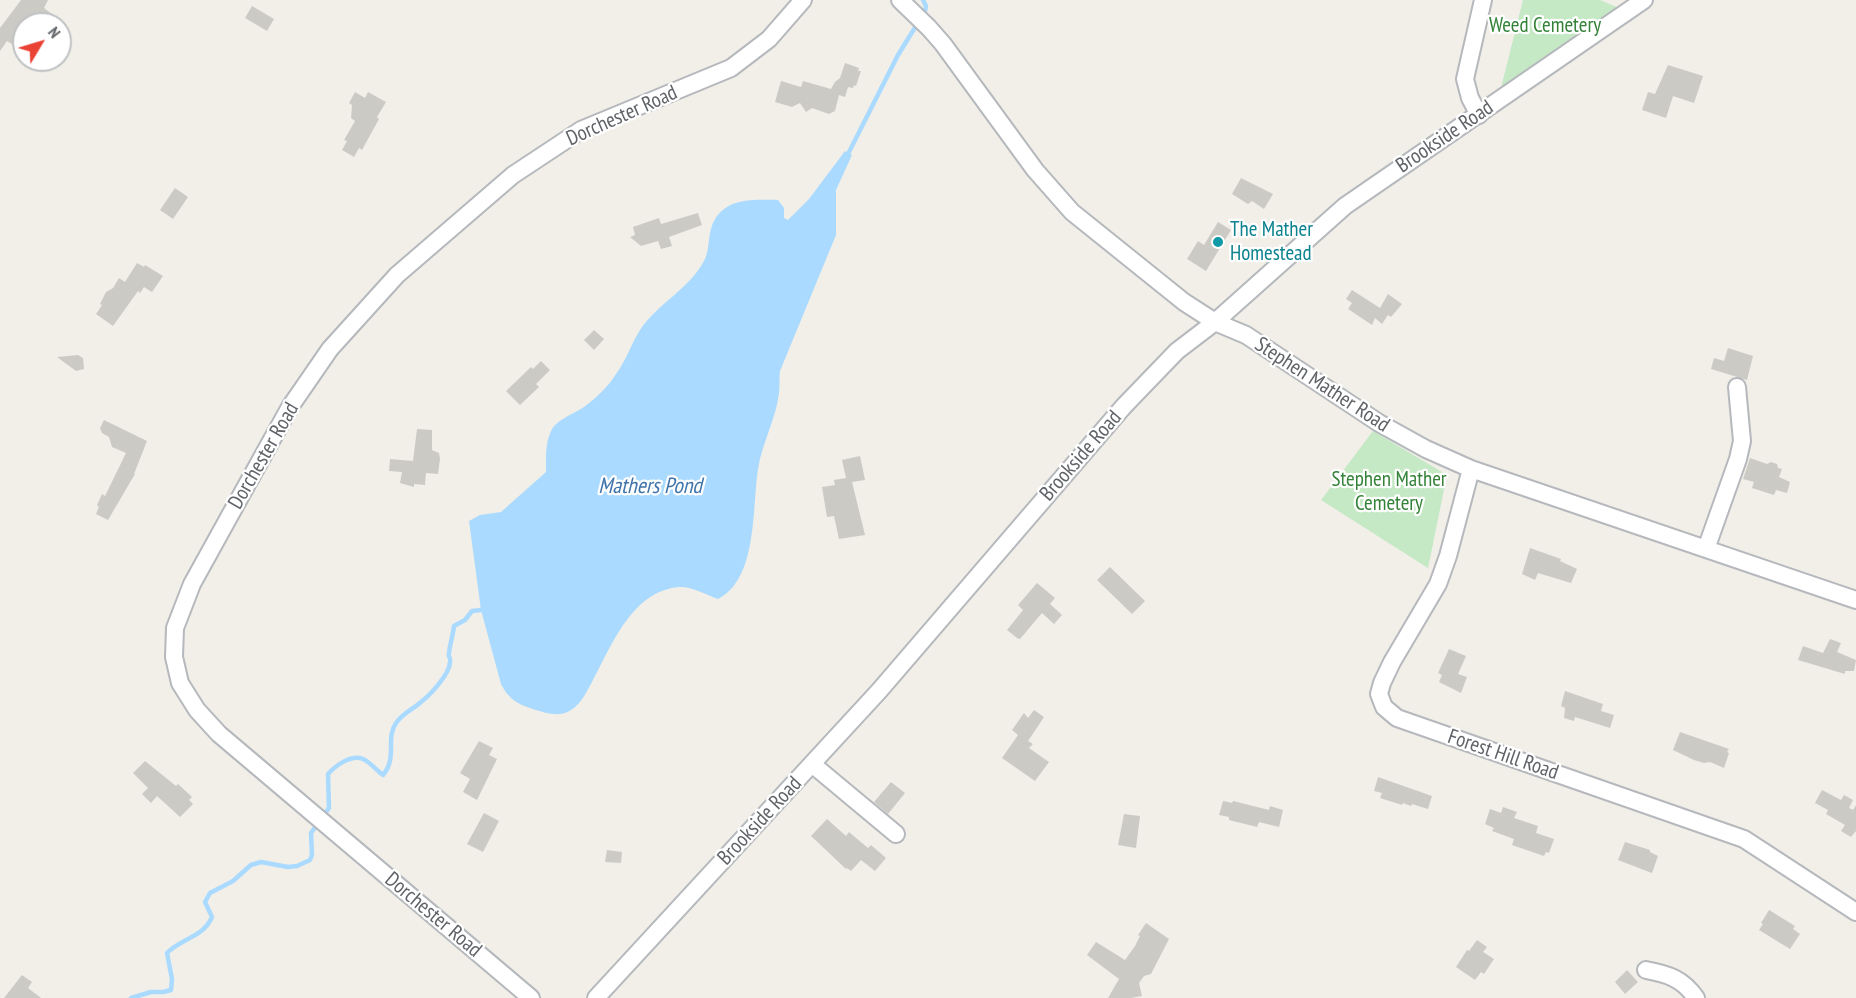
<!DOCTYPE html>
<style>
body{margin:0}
#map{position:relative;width:1856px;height:998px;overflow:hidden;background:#f1efe8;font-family:"PT Sans Narrow",sans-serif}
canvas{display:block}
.north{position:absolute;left:12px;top:12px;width:60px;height:60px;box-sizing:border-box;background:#fff;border:2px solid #bfc1c3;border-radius:50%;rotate:52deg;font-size:16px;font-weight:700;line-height:24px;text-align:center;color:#5f6368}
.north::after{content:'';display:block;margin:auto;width:21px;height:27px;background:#ea4335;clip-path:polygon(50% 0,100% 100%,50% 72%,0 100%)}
</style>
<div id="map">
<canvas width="1856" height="998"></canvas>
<div class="north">N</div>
</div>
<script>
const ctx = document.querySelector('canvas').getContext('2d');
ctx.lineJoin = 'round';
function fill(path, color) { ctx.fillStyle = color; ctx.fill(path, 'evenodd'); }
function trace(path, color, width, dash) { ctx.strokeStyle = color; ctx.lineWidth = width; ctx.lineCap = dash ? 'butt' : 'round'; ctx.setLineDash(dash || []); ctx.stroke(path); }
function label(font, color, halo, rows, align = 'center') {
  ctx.font = font + ' "PT Sans Narrow",sans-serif'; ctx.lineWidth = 4.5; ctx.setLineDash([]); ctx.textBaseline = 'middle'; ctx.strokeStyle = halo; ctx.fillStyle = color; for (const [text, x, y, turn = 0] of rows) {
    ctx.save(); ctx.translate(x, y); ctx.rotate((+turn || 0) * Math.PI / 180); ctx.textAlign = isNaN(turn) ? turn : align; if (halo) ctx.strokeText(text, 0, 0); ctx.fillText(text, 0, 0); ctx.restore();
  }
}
fill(new Path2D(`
 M1523,0H1600L1619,8L1501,88Z
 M1373,431L1447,475L1428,568L1321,500Z`), '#c5e8c5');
fill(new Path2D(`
 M845,151L852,155L836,190V235L780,371C779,378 780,386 779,393C776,419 762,443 758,469C752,507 758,579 718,599C707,595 690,586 679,587C632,591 612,645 593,680C587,691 582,703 571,710C561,717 548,714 536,710C519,705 509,700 501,684L481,610L469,521L480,515L501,512L546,472C546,458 545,444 551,431C557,419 574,414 584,407C596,398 608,387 616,374C626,361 631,344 640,330C658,303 690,289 705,259C712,243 705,224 724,209C738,198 762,200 778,200L784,208V218L788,220L809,199Z`), '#aadaff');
trace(new Path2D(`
 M923,0L926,6L925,11
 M847,156L898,55L916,26
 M131,998L151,992H163L171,990L172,979L167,953C181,938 203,938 212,917L205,902L210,893L233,881L251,865L261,862L288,867L297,866L310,860L312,855L311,833L329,808L328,774C335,766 351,754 363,759C370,762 377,771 383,775C398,757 385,739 396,723C402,714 413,709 421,702C430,695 450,674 450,662C451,655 448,660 449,653C450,644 453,635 454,626L465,620L472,611L481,610L485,606`), '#aadaff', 4.5);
fill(new Path2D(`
 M21,0H48L44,8L56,17L51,24H24V32L15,46L7,41L0,51V28Z
 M252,6L274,19L267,31L245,18Z
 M845,63L859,68L858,71H861L856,86L854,85L853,88L848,87L845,97L839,95L835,111L829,114L812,108L806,112L800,103L792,107L775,102L781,81L801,87L803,81L831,89L835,82L840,78Z
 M1668,65L1703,76L1694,103L1673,96L1666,118L1642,110L1648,92L1655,94Z
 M355,92L365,98L368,92L386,102L377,117L379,119L362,150L359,148L354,157L342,150L347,141L344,140L355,121L351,118L352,105L349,103Z
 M1241,178L1273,194L1264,209L1252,201L1248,204L1232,194Z
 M175,188L188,197L173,219L160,210Z
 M698,213L702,225L669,237L672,246L661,249L658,241L641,246L630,237L635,235L633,227L659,218L661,224Z
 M1218,222L1231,230L1206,271L1187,259L1198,241L1204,245Z
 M137,263L144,267L145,265L163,276L152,292L144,287L140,293L138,291L113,326L96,314L102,305L100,304L106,292L113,288L119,278L125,282Z
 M1352,290L1380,308L1388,294L1402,304L1391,317L1388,315L1382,324L1375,318L1372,325L1348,309L1352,303L1346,299Z
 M594,330L604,339L594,350L584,340Z
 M1728,348L1753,356L1747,380L1711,369L1714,358L1724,361Z
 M78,355L83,358L84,369L76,371L57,357Z
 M541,361L550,370L536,384L539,387L520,405L506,391L531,367L533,369Z
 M104,420L147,441L134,474H135L108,520L96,514L99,507L97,505L102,494L105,496L126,453L112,447L109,437L102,433L100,428Z
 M417,429L432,430V450L439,453L440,459L438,474L426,473L425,485L414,484V487L400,483L402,472L389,471L390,459L413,461Z
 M860,456L865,480L852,482L865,535L839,539L834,516L827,517L822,487L835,485L834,480L846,478L842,460Z
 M1750,458L1767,464L1771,462L1777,464L1778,468L1782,469L1779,477L1790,482L1787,493L1776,490L1774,495L1752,488L1754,482L1743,479Z
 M1530,548L1561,559L1560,561L1577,569L1571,583L1538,573L1535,580L1522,574Z
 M1110,567L1145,601L1132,614L1097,580Z
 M1037,583L1055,598L1050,604L1062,615L1054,624L1042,613L1020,639L1017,638L1007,630L1023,610L1018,605Z
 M1830,639L1841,643L1837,652L1856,660L1854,671H1845V674L1798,660L1803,646L1823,653Z
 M1449,649L1466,656L1458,674L1467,677L1461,693L1439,682L1442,675L1438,673Z
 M1565,691L1603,704L1601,711L1614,715L1610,728L1575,717L1574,721L1564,718L1565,708L1561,706Z
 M1034,710L1044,717L1028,741L1033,744L1029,748L1049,762L1035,781L1002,758L1018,735L1012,730L1024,713L1028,718Z
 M1680,732L1729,749L1727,752L1729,753L1724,768L1710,762L1704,763L1694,760L1673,750Z
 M479,741L493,748L489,755L497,759L477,800L463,792L470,779L460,773Z
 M145,761L176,786L178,784L192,797L189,800L193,804L180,817L157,796L151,803L142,794L148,788L133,773Z
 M1378,777L1432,796L1428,809L1412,804L1411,806L1403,803L1402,805L1380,798L1382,793L1374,791Z
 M891,782L905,793L888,814L874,802Z
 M1822,790L1841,800L1844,795L1853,800L1849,808L1853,810L1856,805V831L1851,837L1841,831L1845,825L1826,814L1828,810L1815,803Z
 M1223,801L1232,803L1233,801L1269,810L1270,806L1283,810L1279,827L1259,822L1257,827L1229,820V817L1219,815Z
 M1503,807L1517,812L1514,818L1538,826L1536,833L1554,839L1549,853L1546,852L1544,856L1512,845L1514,839L1492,831L1494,828L1485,824L1490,809L1501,813Z
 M484,813L499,821L483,852L467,844Z
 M1124,814L1140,816L1136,848L1118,845Z
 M827,819L846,836L849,832L868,848L871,845L886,858L875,871L861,860L851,871L847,868L846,869L811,836Z
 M1625,842L1650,850V852L1658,856L1652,873L1618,860Z
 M607,850L622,852L621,863L605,862Z
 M1769,910L1795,926L1793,929L1800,934L1790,949L1759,930L1763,924L1761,923Z
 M1146,923L1169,939L1151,974L1144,976L1139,983L1142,996L1131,998H1108L1119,979L1087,955L1096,942L1125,960L1135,946L1140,936L1138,935Z
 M1477,940L1487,947L1483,952L1494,959L1484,974L1481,972L1475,980L1456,967L1467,950L1469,951Z
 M1627,970L1638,982L1625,994L1615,982Z
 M22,975L32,982L28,988L41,998H4Z`), '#cccac5');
const minor = new Path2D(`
 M900,0L929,28L943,44L1035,170L1072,212L1184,302L1215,322L1246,335L1379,423L1426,449L1471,469L1856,600
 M1479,115L1470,98L1465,79L1483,0
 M1471,469L1448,556L1438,584L1392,662L1382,683L1379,694L1384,707L1397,718L1744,839L1856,912
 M1706,549L1738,459L1742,441L1737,387
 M812,764L896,834
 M1646,970C1668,974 1683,979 1696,998
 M531,998L219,734L197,710L180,683L174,657L175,628L192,584L260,461L290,407L330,349L397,275L513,175L581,130L731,68L769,39L803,0
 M596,998L879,691L1124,406L1177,351L1215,322L1345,206L1644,0`);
trace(minor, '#b5b8bc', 20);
trace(minor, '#fff', 16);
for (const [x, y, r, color] of [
 [1218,242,6,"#0f9aa8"]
]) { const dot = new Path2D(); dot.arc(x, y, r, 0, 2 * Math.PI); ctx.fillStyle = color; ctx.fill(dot); trace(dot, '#fff', 2); }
label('21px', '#348238', '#fff', [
 ["Weed Cemetery",1545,26],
 ["Stephen Mather",1389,480],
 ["Cemetery",1389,504]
]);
label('21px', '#5f6368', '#fff', [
 ["Dorchester Road",622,116,-24],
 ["Brookside Road",1445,137,-34],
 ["Stephen Mather Road",1322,385,33],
 ["Dorchester Road",264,456,-60],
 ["Brookside Road",1081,456,-49],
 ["Forest Hill Road",1503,755,19],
 ["Brookside Road",760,821,-47],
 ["Dorchester Road",433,915,40]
]);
label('21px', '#0d838f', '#fff', [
 ["The Mather",1230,230],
 ["Homestead",1230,254]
], 'left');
label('italic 22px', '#4174aa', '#fff', [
 ["Mathers Pond",650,487]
]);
</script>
